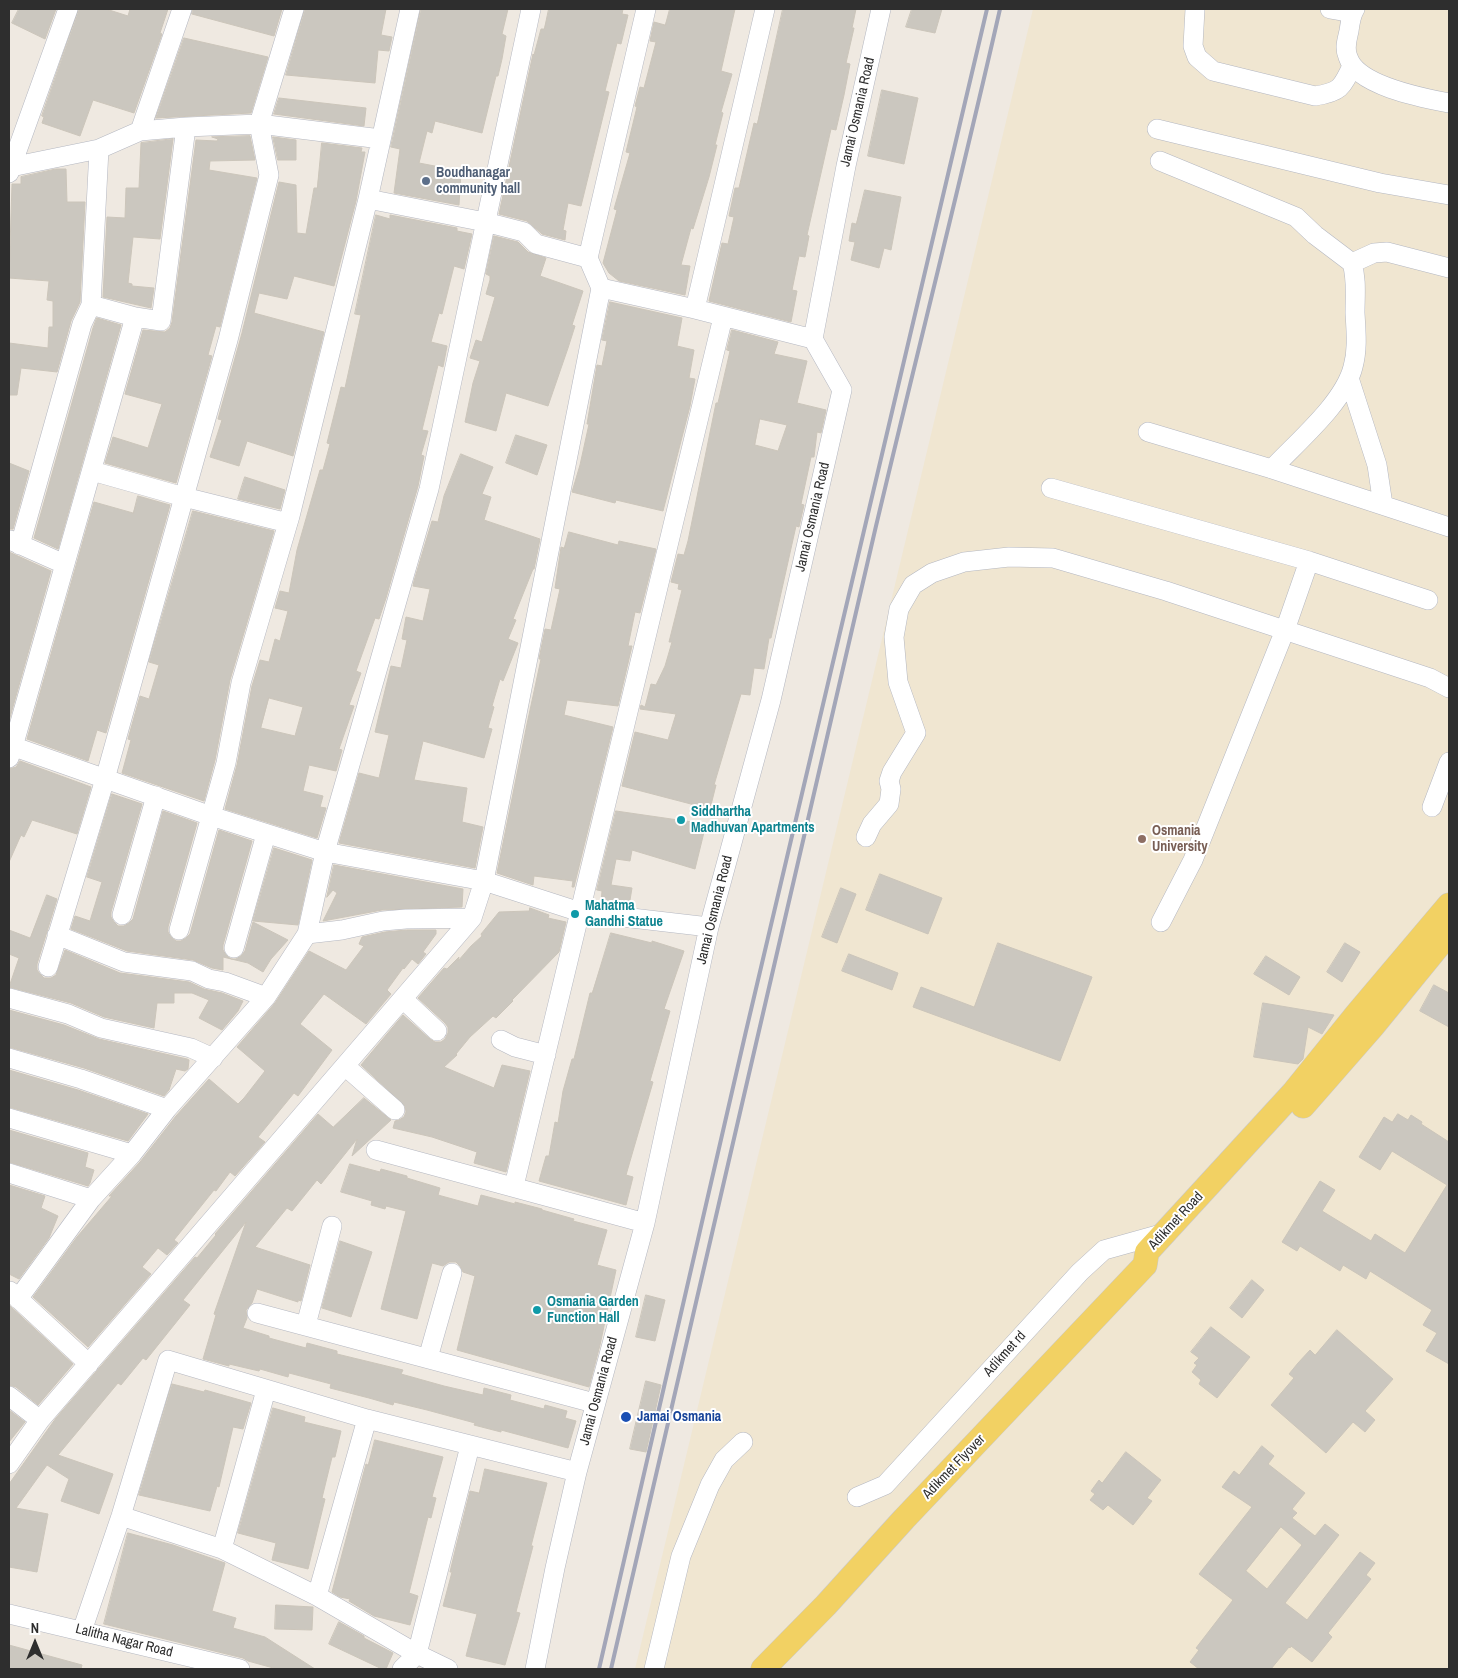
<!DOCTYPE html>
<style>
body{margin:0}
#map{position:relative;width:1458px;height:1678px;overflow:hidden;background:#efe9e1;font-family:"Archivo Narrow",sans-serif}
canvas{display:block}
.frame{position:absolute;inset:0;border:10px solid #2e2e2e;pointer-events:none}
.north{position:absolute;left:10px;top:1618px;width:50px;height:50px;-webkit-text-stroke:4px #fff;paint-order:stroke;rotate:0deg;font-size:14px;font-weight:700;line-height:20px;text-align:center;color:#2e2e2e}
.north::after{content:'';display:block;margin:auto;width:18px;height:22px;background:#2e2e2e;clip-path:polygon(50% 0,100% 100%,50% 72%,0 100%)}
</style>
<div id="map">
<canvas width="1458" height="1678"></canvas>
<div class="frame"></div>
<div class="north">N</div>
</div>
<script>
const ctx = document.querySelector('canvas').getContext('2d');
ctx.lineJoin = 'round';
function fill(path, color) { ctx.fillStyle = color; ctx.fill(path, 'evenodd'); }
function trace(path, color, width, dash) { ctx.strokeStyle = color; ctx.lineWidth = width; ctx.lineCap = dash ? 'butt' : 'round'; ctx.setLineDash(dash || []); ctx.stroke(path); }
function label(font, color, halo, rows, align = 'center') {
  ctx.font = font + ' "Archivo Narrow",sans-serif'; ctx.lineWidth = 4; ctx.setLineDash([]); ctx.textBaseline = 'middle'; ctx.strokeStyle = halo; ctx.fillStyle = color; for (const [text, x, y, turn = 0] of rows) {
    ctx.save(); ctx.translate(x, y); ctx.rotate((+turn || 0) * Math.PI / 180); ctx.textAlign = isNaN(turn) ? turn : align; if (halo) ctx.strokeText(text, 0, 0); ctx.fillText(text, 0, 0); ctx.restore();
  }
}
fill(new Path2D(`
 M1033,9H1449V1669H635Z`), '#f0e6d1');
const building = new Path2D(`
 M19,9H56L45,39L12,23Z
 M79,9H106L128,16L130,9H168L160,33L162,34L134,113L93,100L80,136L42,123L44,117L42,116Z
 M193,9H282L274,36L192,14Z
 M305,9H386L381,35L392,37L389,51L378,50L375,83L286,75Z
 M421,9H508L502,34L506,36L502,59L498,76H496L482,133L435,121L432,133L427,131L419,163L461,171L459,205L394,193L400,149L391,147Z
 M549,9H623L622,14L628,15L621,44L617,43L605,91L609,92L581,206L568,203L563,230L566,231L565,240L542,234L527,221L499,214L533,54L534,55L541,29H544Z
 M670,9H735L721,71L732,74L721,112L723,113L715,145H717L709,177L693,229L691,228L681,265L690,266L685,295L619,281L609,273L603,263L617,210L614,209L630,153L626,152L637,107L635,106L640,87L644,88L656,42L650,41L654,22L665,25Z
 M783,9H856L852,28H854L846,63L850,64L844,95L836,130L831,129L807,235L809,236L805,257L799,256L792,290L797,291L791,322L709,301L722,243L728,244L734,217L729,216L735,188H739L754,123L757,124Z
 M912,9H942L935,33L906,27Z
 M184,38L268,57L251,113L156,118Z
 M882,90L918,98L904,164L868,156Z
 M279,98L366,108L364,126L274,114Z
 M250,136L255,160L210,161L209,170L257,178L220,327L216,326L208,355L212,356L176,483L105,463L113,437L148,448L158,416L162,404L125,394L143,330L165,332L170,328L172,322L196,140L217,141L218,139L212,137Z
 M273,137L296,140V160H278Z
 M173,139L160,239L133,237L128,283L132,284V286L154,288L151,308L103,297L107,217L125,218L126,188H139L141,143Z
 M322,143L362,148L361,152H365L356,201L334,286L294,276L287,299L259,293L254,313L324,332L293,456L247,441L239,466L210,457L222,420L218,419L242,333L279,182L296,185L297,233L306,234L314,188H317Z
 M56,169H66L67,202H85L80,302L71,321L57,372L21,368L17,395H9V343L48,348L49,327H53V301L47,300L49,281L9,278L12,184H21V177Z
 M865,190L901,197L891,250L884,248L879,268L851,260L855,242L849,241L852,223L856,224Z
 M376,215L390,219V215L457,228V231L472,234L464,269L454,266L442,314L439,313L431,342L447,346L443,367L438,365L422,430L428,431L421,455L424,456L418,486L386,598L379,619L375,618L356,671L361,673L349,705L354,706L339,749L342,750L336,771L309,765L303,791L323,796L320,807L326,808L317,838L225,809L237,765L252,686L260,660L269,662L275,639L280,641L288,611L275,608L280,591L289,593L297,550L320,470H323L330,444L327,443L341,387L345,388L361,315L355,314ZM269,698L303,707L295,736L261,728Z
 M494,236L518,242L528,252L546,258L540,276L583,291L572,325L575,326L568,348L548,406L506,393L496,431L465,422L473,383L480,361L470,358L476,340L482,342L495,297L486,294L490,280V276L486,274Z
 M610,302L682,318L677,346L694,350L689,378L695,379L690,406L663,511L616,500L615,503L572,492L580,465L589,424H587L597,365L602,366L607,341L602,340Z
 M97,318L121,325L58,549L34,538L93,328Z
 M732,330L778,342L774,354L807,361L797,403L826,410L821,433L817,432L814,457H811L801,504L804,505L799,527L796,526L771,638H769L764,669L754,668L750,695L741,694L714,785H716L710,809L622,786L635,732L668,740L676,714L640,709L641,705L645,707L651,684L656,685L665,666L672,642H669L682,590L678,589L679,584L671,582L678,554L684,555L688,541L716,403H718L730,351L727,350ZM760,419L787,425L778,451L755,445Z
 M516,435L547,445L537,475L506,463Z
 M461,454L493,467L482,494L491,497L484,520L540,539L534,569H533L513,619L516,620L508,639L518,643L503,681L500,679L492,706L494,707L488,728L492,729L484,758L423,741L414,780L467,788L462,822L483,827L475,868L339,843L359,773L379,778L389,735L375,732L379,715L391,666L401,668L407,640L402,639L406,617L423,621L430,589L413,586L414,581L432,521L438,522L444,496Z
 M9,463L29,471L13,529H9Z
 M245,477L285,490L280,509L238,499Z
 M138,496L170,505L106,733L97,730L88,761L27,739L94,502L133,513Z
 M193,511L274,531L230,680L215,760L204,801L122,773L131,740L128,739L140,696L149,699L159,665L149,662Z
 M569,532L618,545L619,541L656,549L640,613L635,612L628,646H632L618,706L567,700L564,715L613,727L574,887H572L573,881L534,876L533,885L497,873L527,724L541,659H539L545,629L551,630L560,589L555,588L561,547L564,548Z
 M9,552L51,571L9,721Z
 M20,761L91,787L77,834L32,820L24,837L21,835L9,862V769L16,767Z
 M112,794L142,804L111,912V917L114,922L118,926H124L129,923L133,919L163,811L197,823L168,927V932L171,937L176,941H181L186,938L190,934L219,830L252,841L223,945V950L226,955L231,959H236L241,956L245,951L253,922L288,940L271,959L263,972L248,963L223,957V970L212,968L193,960L127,951L71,929L75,916L90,921L102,882L87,877Z
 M616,811L706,824L695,869L632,850L630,861L616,859L611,885L632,888L629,906L601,903L602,891L597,890Z
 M274,848L312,860L298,925L253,921Z
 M334,865L463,889L462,907L382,910L323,921L337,893L333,890L327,897Z
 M880,874L942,898L928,934L866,910Z
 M841,888L856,894L837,943L822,937Z
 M47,895L57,899L37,964V970L40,974L44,978H51L56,975L65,950L120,973L189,982L204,989L222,993L243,1001L238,1011L222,1030L199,1018L209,1000L192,993H174V1003H157L154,1028L104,1017L71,1003L9,987L19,958L9,954V930L30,938Z
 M530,908L549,915L548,918L566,922L559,952L512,1000L513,1001L496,1018L493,1016L470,1037L456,1054L457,1055L444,1067L494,1088L502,1065L530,1071L506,1172L474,1163L477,1152L432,1137L393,1128L395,1121L399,1120L404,1117L406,1112L405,1106L361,1065L403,1015L430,1039L435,1042H441L445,1039L448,1033V1027L445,1023L418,998L444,968L447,969L459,957L458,961L471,946L482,936L481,934L499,912L529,911Z
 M407,930H436V934L423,952L426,954L418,964L412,959L404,969L403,968L387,990L391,994L366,1024L324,994L300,1024L332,1050L298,1096L294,1093L258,1137L265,1142L235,1176L230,1172L216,1191L214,1190L174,1240L178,1243L167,1255L158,1248L142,1267L151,1274L88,1347L33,1297L77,1237L112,1196H109L140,1162L176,1116L209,1079L238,1104L244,1098L265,1071L237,1047L275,1003L309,951L346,970L364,946L359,944L362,937L385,932Z
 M611,933L652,943V941L684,951L664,1009L670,1011L650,1081L653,1082L626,1175L633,1177L626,1205L539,1181L546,1156H549L555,1122L558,1123L563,1091L572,1059H574L590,993H592Z
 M998,943L1092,977L1060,1061L913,1007L921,987L974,1007Z
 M1345,943L1360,952L1342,982L1327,972Z
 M849,954L898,973L892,990L842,971Z
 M1266,956L1300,977L1289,995L1254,974Z
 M1434,985L1449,993V1027L1420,1011Z
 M1263,1003L1334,1015L1322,1034L1308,1027L1303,1059L1298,1064L1254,1057Z
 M9,1010L64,1025L99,1039L187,1059L189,1060L188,1069L185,1071L176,1069L169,1090L164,1096L84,1068L9,1047Z
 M9,1070L78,1090L148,1114L128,1141L9,1107Z
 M364,1098L391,1120L352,1156L357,1139L321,1184L317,1180L292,1211L287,1208L255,1247L310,1265L301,1301L298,1300V1302L257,1289L252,1303L246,1310L247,1318L243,1328L269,1336V1338L306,1348L307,1343L337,1351V1354L403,1370L401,1374L444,1386L483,1395L484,1388L511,1395L510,1400L544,1409L545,1405L567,1411L565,1418L576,1421L568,1448L501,1430V1432L474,1425L475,1423L427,1410L394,1402L393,1405L369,1398L330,1388L331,1384L289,1373L288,1377L260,1369L259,1371L229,1364V1366L203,1359L216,1315L214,1314L246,1222L183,1300L190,1305L146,1360L143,1358L121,1385L118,1383L58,1455L113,1474L99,1514L61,1501L69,1479L47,1465L16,1508L48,1514L37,1572L9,1567V1484L56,1418L195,1257L197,1258L216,1235L215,1234L318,1114L333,1127Z
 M1398,1114L1408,1120L1411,1115L1422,1122L1421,1124L1449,1142V1364L1426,1351L1437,1333L1423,1325L1432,1310L1370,1271L1366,1279L1343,1265L1340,1271L1300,1246L1297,1251L1282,1242L1320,1181L1335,1190L1322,1211L1371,1241L1375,1234L1405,1253L1447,1185L1392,1151L1380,1170L1359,1157L1384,1117L1392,1122Z
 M9,1130L88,1153L85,1167L94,1170L90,1183L88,1186L9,1162Z
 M350,1164L380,1172L381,1169L407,1176V1178L440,1188L438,1195L478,1206L481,1195L515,1204V1202L542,1209V1210L574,1219L573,1221L607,1230L597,1265L616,1270L600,1345L589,1387L457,1350L475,1276L463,1272L460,1266L456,1262H449L443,1266L432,1263L417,1319L381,1309L406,1211L386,1206L385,1209L371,1205L372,1201L341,1192Z
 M9,1185L45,1196L41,1208L58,1216L49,1238L19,1279L9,1274Z
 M340,1241L372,1252L351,1317L322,1308Z
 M1252,1280L1264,1290L1242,1318L1230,1308Z
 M646,1295L665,1300L655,1341L636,1337Z
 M9,1305L73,1364L38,1405L16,1387L9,1385Z
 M1211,1327L1250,1357L1217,1398L1199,1384L1201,1380L1192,1372L1197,1365L1194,1363L1199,1358L1191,1352Z
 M1337,1330L1393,1379L1365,1411L1375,1420L1365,1432L1353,1422L1326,1453L1271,1405L1294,1378L1289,1374L1298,1363L1310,1350L1315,1355Z
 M646,1381L661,1385L646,1452L630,1449Z
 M172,1384L204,1392L205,1390L251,1403L243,1429L233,1427L219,1487L217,1486L210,1511L139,1495Z
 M273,1408L305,1417L304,1422L341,1431L335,1457H332L322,1498L325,1499L308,1569L272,1560L276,1543L238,1533Z
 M9,1410L25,1422L9,1442Z
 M375,1440L443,1457L432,1497L436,1498L431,1518L428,1517L409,1593L418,1596L410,1625L374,1616L349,1601L350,1599L340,1597L332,1592L366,1464L368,1465Z
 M1262,1446L1274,1456L1268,1464L1305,1493L1292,1509L1297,1513L1292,1518L1315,1536L1325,1524L1339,1535L1285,1603L1307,1620L1360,1552L1375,1563L1366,1575L1371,1579L1328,1633L1332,1637L1312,1662L1291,1646L1290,1648L1289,1647L1271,1669H1199L1190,1662L1199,1650L1196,1648L1233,1600L1199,1574L1252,1507L1222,1487L1234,1471L1239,1475ZM1281,1527L1302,1545L1267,1589L1246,1571Z
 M1126,1452L1161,1480L1147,1498L1152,1501L1133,1525L1108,1505L1103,1510L1090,1500L1095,1494L1091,1491L1099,1480L1102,1483Z
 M485,1469L547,1483L531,1546H533L516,1612L520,1613L505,1665L466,1656L477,1614L443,1606L452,1572H450L455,1551L470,1491L479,1493Z
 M128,1533L173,1545L225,1563L212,1611L236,1618L233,1628L265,1637L315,1669H277L248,1661L243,1658L104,1624Z
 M276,1605L313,1607L312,1630L275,1629Z
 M339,1622L364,1636V1638L393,1653L386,1669H382L329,1644Z
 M9,1645L82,1665L81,1669H9Z`);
fill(building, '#cbc7bf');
trace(building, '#cbc5ba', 1);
const minor = new Path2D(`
 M1195,9L1193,46L1197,57L1213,71L1315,96C1340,92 1342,88 1352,66
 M1330,9L1353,13
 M1355,9C1351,15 1350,23 1349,31C1347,40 1344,48 1348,57C1357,86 1423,98 1449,103
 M1157,129L1380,183L1449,195
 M140,131L182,9
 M1160,161L1296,217L1315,235L1352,263
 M11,167L99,149L140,131L186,127L259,124L381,139
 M9,173L68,9
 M368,199L485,222L524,232L536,244L588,258L601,288L695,309L813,339
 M588,258L646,9
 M91,305L135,317L161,321L186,127
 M695,309L765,9
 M1349,378L1377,465L1383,505
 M1148,432L1272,469L1449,527
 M1272,469C1298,441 1344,403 1353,367C1358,349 1356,331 1355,313C1355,296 1357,279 1352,263L1374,253L1387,252L1449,268
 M92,471L184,497L288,523
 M1051,488L1309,561L1428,600
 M10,540L64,564
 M20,545L82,324L91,305L99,149
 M9,745L211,816L325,852L484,881L580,912L709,927
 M9,758L13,747L135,317
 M1432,807L1449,762
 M866,837L872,824L889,804L891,789L889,781L892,772L916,733L898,682L894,637L899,609L913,585L932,573L964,562L1009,557L1053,558L1166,591L1430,678L1449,688
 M122,915L156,796
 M1161,922L1193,860L1285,630L1309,561
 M179,930L226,763L241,683L290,516L368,199L410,9
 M307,934L342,930L383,921L406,919L472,918
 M57,935L124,962L192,971L209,979L225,982L266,997
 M234,948L266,834
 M48,967L105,779L228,340L269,175L259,124L294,9
 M9,998L68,1014L101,1028L191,1048L213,1058
 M403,999L437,1031
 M501,1040L515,1047L546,1055
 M9,1058L81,1079L167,1109
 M345,1066L395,1110
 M9,1118L132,1154
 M376,1150L645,1223
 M9,1173L91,1199
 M514,1186L723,317
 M10,1291L89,1364
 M18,1299L91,1199L132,1154L167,1109L266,997L307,934L325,852L429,489L531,9
 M257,1313L594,1403
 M306,1325L332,1226
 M428,1358L452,1273
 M9,1396L40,1420
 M9,1464L40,1420L472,918L484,881L601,288
 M857,1497L885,1485L1080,1272L1104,1250L1165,1233
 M121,1516L222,1549L317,1596L417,1654L448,1669
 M222,1549L266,1390
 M317,1596L367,1419
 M9,1614L240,1669
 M82,1631L121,1516L168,1360L367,1419L577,1472
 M402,1669L417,1654L470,1446
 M535,1669L555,1568L577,1472L645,1223L709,927L771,700L842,390L813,339L846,166L881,9
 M654,1669L681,1556L710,1485L724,1460L743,1442`);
const major = new Path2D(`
 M1303,1106L1373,1026L1449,933
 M1145,1265L1147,1252L1293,1093L1356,1015L1449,905
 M763,1669L826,1605L904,1519L1145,1265`);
trace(minor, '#b4b7c1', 20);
trace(major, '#c9c9c9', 25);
trace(minor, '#fff', 19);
trace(major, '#f2d163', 24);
trace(new Path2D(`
 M599,1669L746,1031L987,9
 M611,1669C700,1288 787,907 876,526C917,353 961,181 1000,9`), '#a3a6b8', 4);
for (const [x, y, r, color] of [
 [426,181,5,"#5c6f8a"],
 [681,820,5,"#0f9aa8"],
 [1142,839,5,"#8d6e63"],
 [575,914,5,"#0f9aa8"],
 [537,1310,5,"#0f9aa8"],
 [626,1417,6,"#1a4fb4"]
]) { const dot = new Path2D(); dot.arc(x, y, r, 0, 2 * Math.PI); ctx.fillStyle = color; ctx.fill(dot); trace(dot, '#fff', 2); }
label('14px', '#2e2e2e', '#fff', [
 ["Jamai Osmania Road",858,112,-77],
 ["Jamai Osmania Road",813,517,-77],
 ["Jamai Osmania Road",715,910,-76],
 ["Adikmet Road",1176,1221,-47],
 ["Adikmet rd",1005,1354,-48],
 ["Jamai Osmania Road",599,1391,-75],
 ["Adikmet Flyover",954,1467,-46],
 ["Lalitha Nagar Road",124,1641,14]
]);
label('bold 14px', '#4e5e75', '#fff', [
 ["Boudhanagar",436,173],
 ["community hall",436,189]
], 'left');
label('bold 14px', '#0d838f', '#fff', [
 ["Siddhartha",691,812],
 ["Madhuvan Apartments",691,828],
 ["Mahatma",585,906],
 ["Gandhi Statue",585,922],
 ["Osmania Garden",547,1302],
 ["Function Hall",547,1318]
], 'left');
label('bold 14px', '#785e54', '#fff', [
 ["Osmania",1152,831],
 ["University",1152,847]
], 'left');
label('bold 14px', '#164399', '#fff', [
 ["Jamai Osmania",637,1417]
], 'left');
</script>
